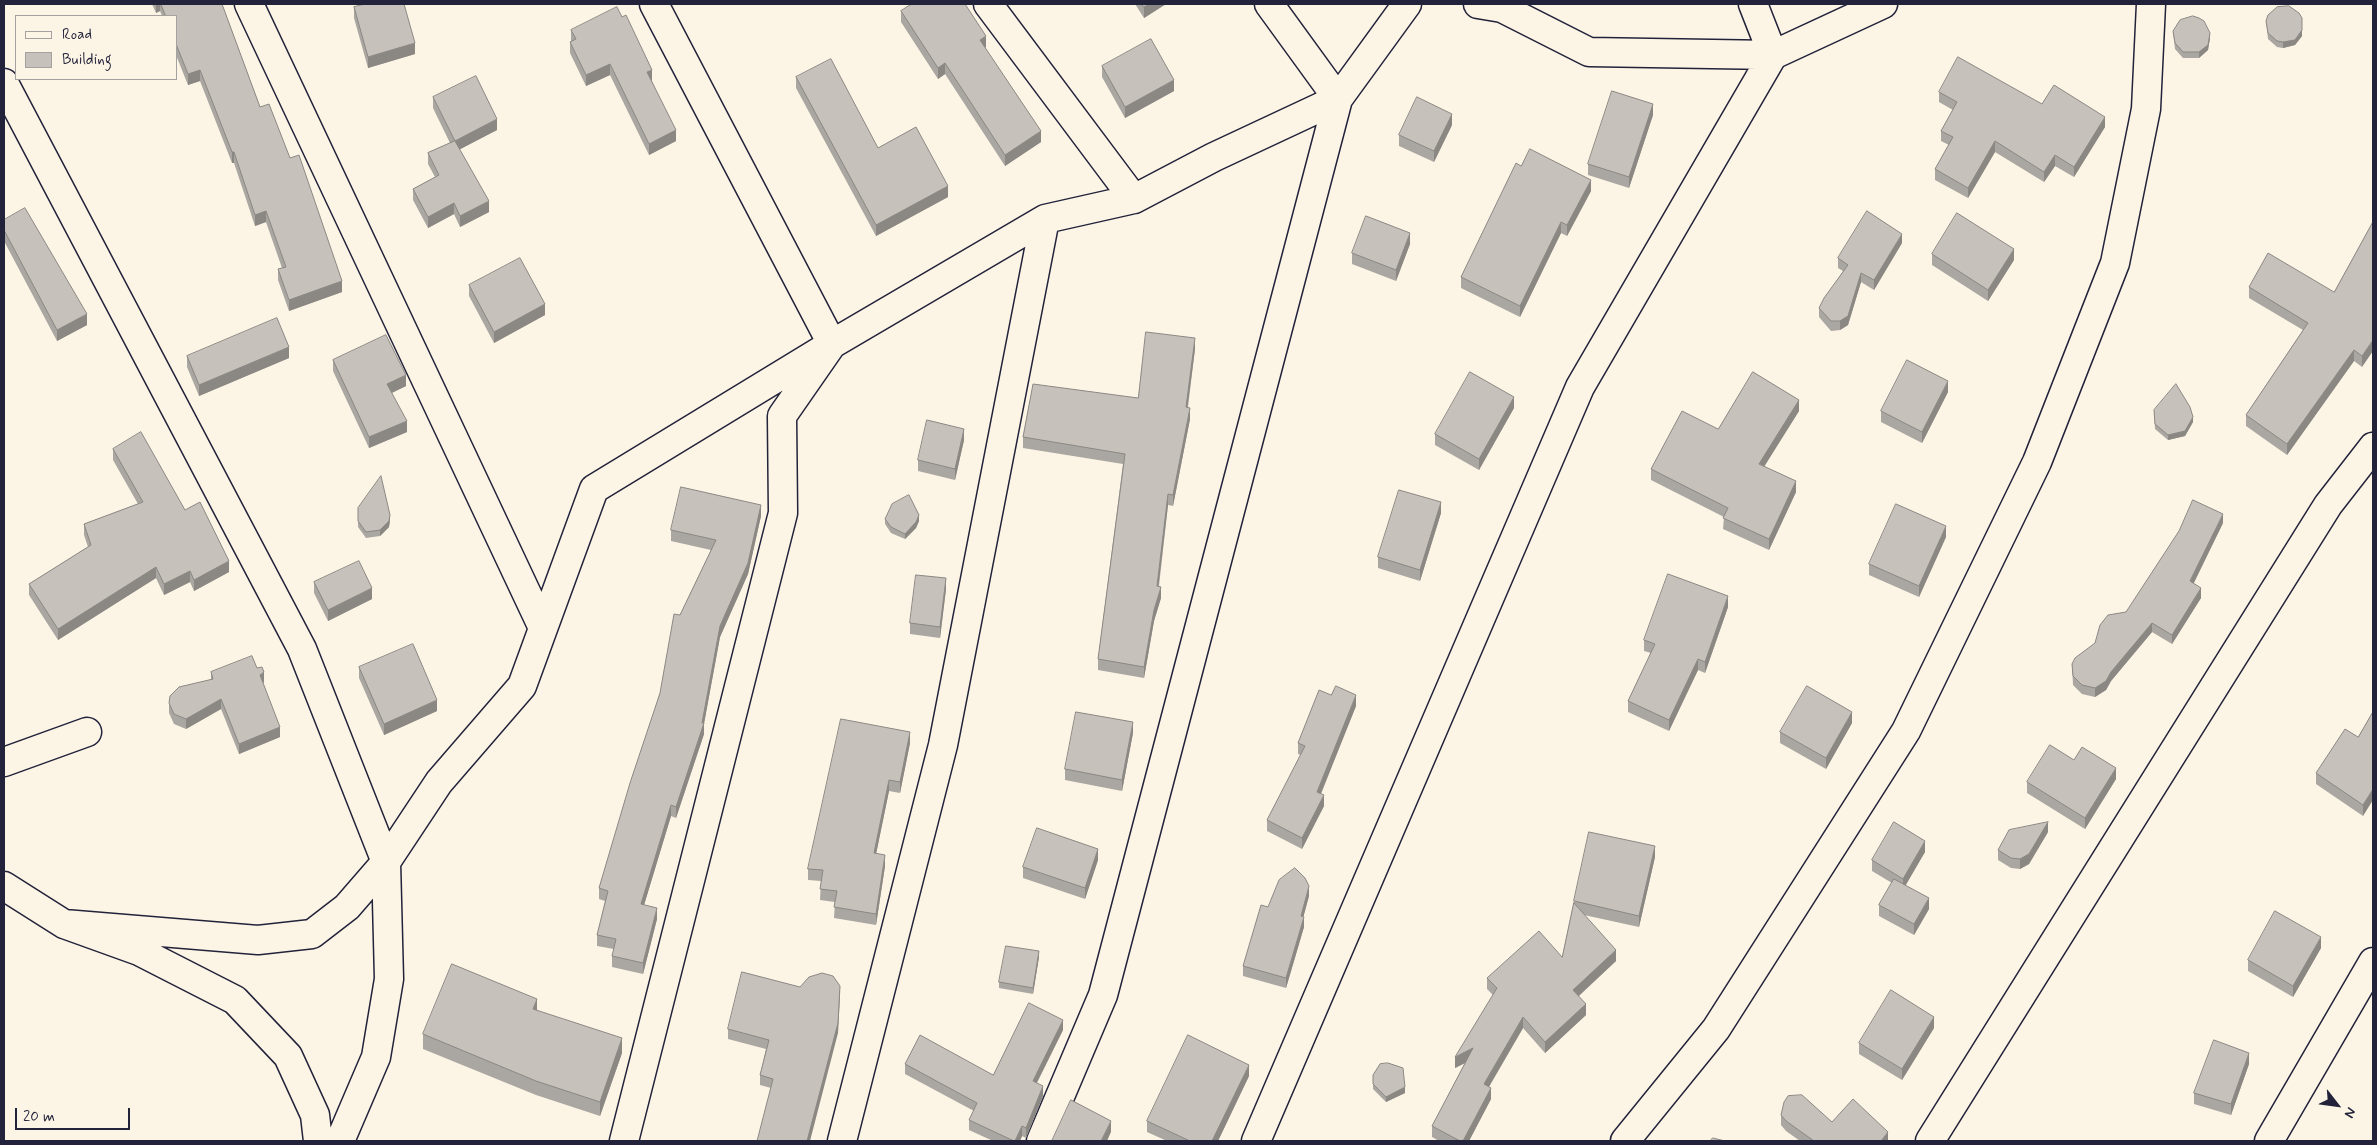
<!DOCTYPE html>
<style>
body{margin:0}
#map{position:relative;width:2377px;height:1145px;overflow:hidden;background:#fcf5e5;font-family:Mynerve,sans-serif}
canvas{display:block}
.frame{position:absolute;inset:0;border:5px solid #22223b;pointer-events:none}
.legend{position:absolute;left:15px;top:15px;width:162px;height:65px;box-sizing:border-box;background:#fcf5e5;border:1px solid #a5a1a1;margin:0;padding:6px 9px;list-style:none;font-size:15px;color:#22223b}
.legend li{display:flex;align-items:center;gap:10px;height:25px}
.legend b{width:25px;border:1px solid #a5a1a1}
.north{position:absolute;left:2312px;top:1080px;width:50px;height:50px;-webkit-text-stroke:4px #fcf5e5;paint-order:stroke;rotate:120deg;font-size:14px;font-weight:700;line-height:20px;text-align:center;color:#22223b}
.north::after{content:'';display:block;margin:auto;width:18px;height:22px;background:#22223b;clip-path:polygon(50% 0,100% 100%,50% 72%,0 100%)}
.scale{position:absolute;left:15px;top:1108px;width:115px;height:22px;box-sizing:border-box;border:2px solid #22223b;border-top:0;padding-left:6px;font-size:15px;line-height:18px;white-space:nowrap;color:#22223b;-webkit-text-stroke:4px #fcf5e5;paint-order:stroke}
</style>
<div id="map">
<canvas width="2377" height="1145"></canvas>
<div class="frame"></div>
<ul class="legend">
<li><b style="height:6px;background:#fcf5e5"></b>Road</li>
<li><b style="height:14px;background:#c6c1bb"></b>Building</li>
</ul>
<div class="north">N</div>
<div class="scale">20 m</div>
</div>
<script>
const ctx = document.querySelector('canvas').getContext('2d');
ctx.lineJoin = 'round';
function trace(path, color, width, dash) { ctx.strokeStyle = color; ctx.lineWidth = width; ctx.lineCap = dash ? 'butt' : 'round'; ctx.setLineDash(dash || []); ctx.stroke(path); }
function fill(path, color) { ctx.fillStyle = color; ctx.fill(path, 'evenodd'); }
const minor = new Path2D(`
 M249,4L543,628
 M988,4L1134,199
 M1478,4L1502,8L1589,52L1773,55L1883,4
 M4,83L302,649L386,862L347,907L312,934L258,940L64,924
 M4,762L87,732
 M4,886L64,924L139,951L235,1000L288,1056L315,1115L318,1141
 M340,1141L376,1057L389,979L386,862L439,782L522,686L594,489L832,344L1045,219L1134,199L1214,157L1338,99L1407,4
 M624,1141L783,513L782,416L832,344L654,4
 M842,1141L943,745L1045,219
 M1041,1141L1103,995L1338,99L1269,4
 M1256,1141L1580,387L1773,55L1753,4
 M1625,1141L1716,1029L1906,731L2037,462L2115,263L2146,109L2151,4
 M1930,1141L2328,505L2373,447
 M2269,1141L2373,962`);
trace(minor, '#22223b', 31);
trace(minor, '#fcf5e5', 28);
fill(new Path2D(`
 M152,4H222L260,107L342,292L289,311L278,280V269L282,268L266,222L255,226L234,163H232L200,81L188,85L176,55V16H162L160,11L156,13Z
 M1135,4H1166L1144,18Z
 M354,7L415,54L368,68L354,18Z
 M901,11L986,47L985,48L1041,142L1005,166L945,74L938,79L901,22Z
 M2266,21L2302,36L2295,45L2283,48L2277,47L2268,39Z
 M571,30L652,81L676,141L649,155L610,75L586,86L570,53V42L571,41Z
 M2173,31L2210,38L2208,50L2199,58H2183L2175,49Z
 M1102,66L1174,91L1125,118L1102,77Z
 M796,77L878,148L948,197L876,236L796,88Z
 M1939,92L2042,104L2105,127L2074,177L2055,166L2044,182L1995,152L1968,198L1935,180V169L1949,145L1941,141V131L1953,110L1939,102Z
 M433,97L497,130L459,149L489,212L460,227L454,214L428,228L413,200V189L435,177L428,164V153L450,143L433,108Z
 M1653,115L1629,188L1588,175V164Z
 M1452,125L1434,162L1399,146V135Z
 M1521,166L1591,191L1567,236L1561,233L1520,317L1461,288V277Z
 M4,220L87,325L57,341L4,241Z
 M2373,222L2362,367L2354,361L2287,455L2246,426V415L2303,330L2249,298V287L2334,292Z
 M1902,243L1874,290L1861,282L1848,325L1840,330L1831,331L1819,317V308L1843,271L1838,268V258Z
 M1410,244L1396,281L1352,264V253Z
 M1932,254L2014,260L1988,301L1932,265Z
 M469,285L545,315L494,343L469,296Z
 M1195,349L1188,407L1190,419L1173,506L1168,505L1159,586L1161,598L1154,621L1144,678L1098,670V659L1123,464L1023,448V437L1138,398Z
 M187,356L289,358L199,396L187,367Z
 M333,360L406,386L392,393L407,432L369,448L333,371Z
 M1948,392L1922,443L1881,422V411Z
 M1514,408L1479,470L1435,445V434Z
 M2154,410L2193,422L2185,436L2168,440L2155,429Z
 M1799,411L1764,466L1796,492L1769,550L1723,529L1724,517L1651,480V469L1718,429Z
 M964,440L955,480L918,471V460Z
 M113,449L185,510L229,572L194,591L190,582L164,595L156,578L58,640L29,595V584L88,547L84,535V524L138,504L113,460Z
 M358,508L390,520L389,527L380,536L366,538L358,527Z
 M1441,513L1420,581L1378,568V557Z
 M761,516L748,574L720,637L704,723V734L676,818L671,816L644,905L657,919L643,974L612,967V956L614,949L597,946V935L605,901L599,899V888L660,693L680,615L711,550L671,541V530Z
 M885,519L919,521L916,528L905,539L891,533L885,524Z
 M2223,523L2193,584L2201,598L2172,644L2152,632L2111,681L2106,690L2095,697L2082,694L2073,685L2072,664L2095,643L2126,612Z
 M1946,537L1919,597L1869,575V564Z
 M314,582L372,599L328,621L314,593Z
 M946,589L940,638L910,634V623Z
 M1728,607L1705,673L1698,670L1669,731L1628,712V701L1651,653L1644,651V640Z
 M359,667L437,711L384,735L359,678Z
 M257,668L264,682L263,683L280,737L239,754L221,709L186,729L174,724L169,713V703L211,679V672Z
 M1356,706L1321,794L1324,806L1302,849L1267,831V820L1301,755L1298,754V743Z
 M2373,712L2363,816L2316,784V773L2358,737Z
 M1852,723L1826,769L1780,743V732Z
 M1133,733L1122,791L1065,780V769Z
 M910,743L900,793L889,791L876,854L885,866L876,925L834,918L835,902L820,900L821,881L808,880V869Z
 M2074,760L2116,779L2085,829L2027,793V782Z
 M2048,832L2029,864L2020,869L2011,868L1998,860V850Z
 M1925,852L1905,885L1929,909L1914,935L1879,916V905L1892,883L1872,871V860Z
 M1655,857L1639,927L1584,915L1616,961L1579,996L1586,1015L1545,1053L1523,1028L1489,1087L1491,1099L1469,1141H1439L1432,1137V1126L1465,1063L1455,1068L1493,995L1487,989V978L1562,957L1574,901Z
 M1098,860L1085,899L1023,878V867Z
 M1309,896L1303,917L1304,927L1286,988L1243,976V966L1268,907Z
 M2321,948L2293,997L2248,971V960Z
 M1039,957L1033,994L999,988V982Z
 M840,996L838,1033L771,1088L760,1085V1075L766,1049L728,1039V1029Z
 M537,1011L622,1053L600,1116L536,1095L423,1049V1034Z
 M1934,1028L1902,1080L1859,1054V1043Z
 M1063,1030L1037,1083L1043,1096L1026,1138L1022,1136L1020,1141H993L969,1130V1120L974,1111L905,1074V1064L993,1075Z
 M2249,1064L2231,1115L2194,1104V1093Z
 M1373,1075L1405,1093L1386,1102L1373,1089Z
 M1249,1076L1218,1141H1167L1147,1132V1121Z
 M1781,1115L1832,1122L1888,1141H1800L1786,1131L1781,1125Z`), '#aaa6a1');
fill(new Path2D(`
 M156,4H160V11L156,13Z
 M1149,4H1166L1144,18V7Z
 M2302,30V36L2295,45L2283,48V42Z
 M2210,33V38L2208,50L2199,58V52Z
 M986,36V47L980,51V40Z
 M415,43V54L368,68V57Z
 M945,63V74L938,79V68Z
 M610,64V75L586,86V75Z
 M200,70V81L188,85V74Z
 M652,70V81L647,83V72Z
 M1174,80V91L1125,118V107Z
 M1653,104V115L1629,188V177Z
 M1452,114V125L1434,162V151Z
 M2105,117V127L2074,177V167Z
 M497,119V130L455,152V141Z
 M676,130V141L649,155V144Z
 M1041,131V142L1005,166V155Z
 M1995,141V152L1968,198V188Z
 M232,152H234V163H232Z
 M2055,155V166L2044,182V172Z
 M1591,180V191L1567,236V225Z
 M948,186V197L876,236V225Z
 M489,201V212L460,227V216Z
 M454,203V214L428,228V217Z
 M266,211V222L255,226V215Z
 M1561,222V233L1520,317V306Z
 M1410,233V244L1396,281V270Z
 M1902,234V243L1874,290V280Z
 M2014,249V260L1988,301V290Z
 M1861,273V282L1848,325L1840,330V321Z
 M342,281V292L289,311V300Z
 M545,304V315L494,343V332Z
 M87,314V325L57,341V330Z
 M1195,338V349L1186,418V407Z
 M2373,340V351L2362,367V356Z
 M289,347V358L199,396V385Z
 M2354,350V361L2287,455V444Z
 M406,375V386L387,395V384Z
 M1948,381V392L1922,443V432Z
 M1514,397V408L1479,470V459Z
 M1799,400V411L1759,475V464Z
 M1190,408V419L1173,506V495Z
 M2193,417V422L2185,436L2168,440V435Z
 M407,421V432L369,448V437Z
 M964,429V440L955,480V469Z
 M1796,481V492L1769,550V539Z
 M1168,494V505L1157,597V586Z
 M1441,502V513L1420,581V570Z
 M761,505V516L748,574L720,637L704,724V723V734L676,818V807L702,723L720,626Z
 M2223,514V523L2190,591V581Z
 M390,515V520L389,527L380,536V530Z
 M919,515V521L916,528L905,539V534Z
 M1946,526V537L1919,597V586Z
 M229,561V572L194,591V580Z
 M156,567V578L58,640V629Z
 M190,571V582L164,595V584Z
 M946,578V589L940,638V627Z
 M1161,587V598L1154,621L1144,678V667L1154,610Z
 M372,588V599L328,621V610Z
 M2201,588V598L2172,644V635Z
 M1728,596V607L1705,673V662Z
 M2152,623V632L2111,681L2106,690L2095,697V688L2111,672Z
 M1698,659V670L1669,731V720Z
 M264,672V682L260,685V675Z
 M1356,695V706L1317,803V792Z
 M221,699V709L186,729V719Z
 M437,700V711L384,735V724Z
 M1852,712V723L1826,769V758Z
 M1133,722V733L1122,791V780Z
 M280,727V737L239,754V744Z
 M910,732V743L900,793V782Z
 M2116,768V779L2085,829V818Z
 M889,780V791L874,864V853Z
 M2373,789V800L2363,816V805Z
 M1324,795V806L1302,849V838Z
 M671,805V816L641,915V904Z
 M2048,822V832L2029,864L2020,869V859Z
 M1925,841V852L1903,890V879Z
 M1655,846V857L1639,927V916Z
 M1098,849V860L1085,899V888Z
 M885,855V866L876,925V914Z
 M1309,886V896L1301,926V916Z
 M1929,898V909L1914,935V924Z
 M657,908V919L643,974V963Z
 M1304,917V927L1286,988V978Z
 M2321,937V948L2293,997V986Z
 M1616,950V961L1573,1001V990Z
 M1039,951V957L1033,994V988Z
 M840,986L838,1033L810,1141H807Z
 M537,999V1014L533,1009Z
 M1586,1004V1015L1545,1053V1042Z
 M1523,1017V1028L1484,1095V1084Z
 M1934,1017V1028L1902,1080V1069Z
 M1063,1020V1030L1033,1090V1081Z
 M622,1038V1053L600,1116V1102Z
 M1473,1048V1059L1455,1068V1057Z
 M2249,1053V1064L2231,1115V1104Z
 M1249,1065V1076L1218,1141H1212Z
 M1043,1086V1096L1026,1138V1128Z
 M1405,1087V1093L1386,1102V1097Z
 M1491,1088V1099L1469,1141H1463Z
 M1111,1121V1132L1107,1141H1101Z
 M1022,1126V1136L1020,1141H1015Z
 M1888,1132V1141H1881Z`), '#8b8783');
const building = new Path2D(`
 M161,4H222L260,107L269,104L290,158L299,155L342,281L289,300L278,269L286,267L266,211L255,215L234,152H232L200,70L188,74L176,44V16H166Z
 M366,4H404L415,43L368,57L354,7Z
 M912,4H965L986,36L980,40L1041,131L1005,155L945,63L938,68L901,11Z
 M1142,4H1149L1144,7Z
 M2289,6L2299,13L2302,18V30L2295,40L2283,42L2277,41L2268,33L2266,21L2268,15L2277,7Z
 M617,7L622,17L626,15L652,70L647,72L676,130L649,144L610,64L586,75L570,42L576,39L571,30Z
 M2193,16L2199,18L2204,21L2210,33L2208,45L2199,52H2183L2175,43L2173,31L2180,20Z
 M1151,39L1174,80L1125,107L1102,66Z
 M1958,57L2042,104L2054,85L2105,117L2074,167L2055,155L2044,172L1995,141L1968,188L1935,169L1953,137L1941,131L1957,102L1939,92Z
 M831,59L878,148L916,127L948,186L876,225L796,77Z
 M476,76L497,119L455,141L433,97Z
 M1612,91L1653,104L1629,177L1588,164Z
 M1417,97L1452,114L1434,151L1399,135Z
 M455,141L489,201L460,216L454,203L428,217L413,189L439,175L428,153Z
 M1530,149L1591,180L1567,225L1561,222L1520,306L1461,277L1516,163L1521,166Z
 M25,208L87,314L57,330L4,230V220Z
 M1867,211L1902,234L1874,280L1861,273L1848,316L1840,321H1831L1819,308L1824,298L1848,265L1838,258Z
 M1957,213L2014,249L1988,290L1932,254Z
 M1366,216L1410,233L1396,270L1352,253Z
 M2373,222V340L2362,356L2354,350L2287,444L2246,415L2308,323L2249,287L2268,253L2334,292Z
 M520,258L545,304L494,332L469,285Z
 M277,318L289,347L199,385L187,356Z
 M1146,332L1195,338L1186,407L1190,408L1173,495L1168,494L1157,586L1161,587L1154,610L1144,667L1098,659L1125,454L1023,437L1033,384L1138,398Z
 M386,335L406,375L387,384L407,421L369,437L333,360Z
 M1907,360L1948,381L1922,432L1881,411Z
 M1470,372L1514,397L1479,459L1435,434Z
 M1753,372L1799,400L1759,464L1796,481L1769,539L1723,518L1728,508L1651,469L1682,411L1718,429Z
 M2176,384L2190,407L2193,417L2185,431L2168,435L2155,424L2154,410Z
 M927,420L964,429L955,469L918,460Z
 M141,432L185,510L200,502L229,561L194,580L190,571L164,584L156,567L58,629L29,584L91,545L84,524L143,502L113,449Z
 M381,476L390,515L389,521L380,530L366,532L358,521V508Z
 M681,487L761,505L748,563L720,626L702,723H704L676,807L671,805L641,904L657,908L643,963L612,956L616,939L597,935L608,891L599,888L630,783L660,693L674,614L680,615L716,540L671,530Z
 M1399,490L1441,502L1420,570L1378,557Z
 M909,495L919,515L916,522L905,534L891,527L885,519L892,504Z
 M2193,500L2223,514L2190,581L2201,588L2172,635L2152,623L2111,672L2106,681L2095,688L2082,685L2073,676L2072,664L2075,658L2095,643L2100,625L2108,615L2126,612L2179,531Z
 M1896,504L1946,526L1919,586L1869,564Z
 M359,561L372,588L328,610L314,582Z
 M1668,574L1728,596L1705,662L1698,659L1669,720L1628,701L1655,644L1644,640Z
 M916,575L946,578L940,627L910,623Z
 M413,644L437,700L384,724L359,667Z
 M252,656L257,668L262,667L264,672L260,675L280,727L239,744L221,699L186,719L174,714L169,703L170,696L179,687L213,679L211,672Z
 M1336,686L1356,695L1317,792L1324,795L1302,838L1267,820L1305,746L1298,743L1319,690L1331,695Z
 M1807,686L1852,712L1826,758L1780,732Z
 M1076,712L1133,722L1122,780L1065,769Z
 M2373,712V789L2363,805L2316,773L2345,729L2358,737Z
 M841,719L910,732L900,782L889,780L874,853L885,855L876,914L834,907L837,891L820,889L823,870L808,869Z
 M2050,745L2074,760L2082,747L2116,768L2085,818L2027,782Z
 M1894,822L1925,841L1903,879L1872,860Z
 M2048,822L2029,854L2020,859L2011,858L1998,850L2009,830Z
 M1037,828L1098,849L1085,888L1023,867Z
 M1589,832L1655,846L1639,916L1574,901Z
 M1295,868L1305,878L1309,886L1301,916L1304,917L1286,978L1243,966L1261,905L1268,907L1279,880Z
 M1894,879L1929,898L1914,924L1879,905Z
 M1574,903L1616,950L1573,990L1586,1004L1545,1042L1523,1017L1484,1084L1491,1088L1463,1141H1460L1432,1126L1473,1048L1455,1057L1497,988L1487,978L1539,931L1562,957Z
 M2275,911L2321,937L2293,986L2248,960Z
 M1006,946L1039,951L1033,988L999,982Z
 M452,964L537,999L533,1009L622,1038L600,1102L536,1081L423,1034Z
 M742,972L800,987L809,977L822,973L833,976L840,986L838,1023L807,1141H757L773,1079L760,1075L769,1040L728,1029Z
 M1891,990L1934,1017L1902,1069L1859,1043Z
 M1029,1003L1063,1020L1033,1081L1043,1086L1026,1128L1022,1126L1015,1141H1014L969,1120L977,1103L905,1064L920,1035L993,1075Z
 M1188,1035L1249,1065L1212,1141H1190L1147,1121Z
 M2214,1040L2249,1053L2231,1104L2194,1093Z
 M1388,1063L1403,1068L1405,1087L1386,1097L1373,1084V1075L1380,1064Z
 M1802,1095L1832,1122L1853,1099L1888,1132L1881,1141H1814L1786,1121L1781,1115L1784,1102L1788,1096Z
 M1071,1100L1111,1121L1101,1141H1052Z
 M1713,1138L1725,1141H1710Z`);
fill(building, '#c6c1bb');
trace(building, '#8b8783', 1);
</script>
